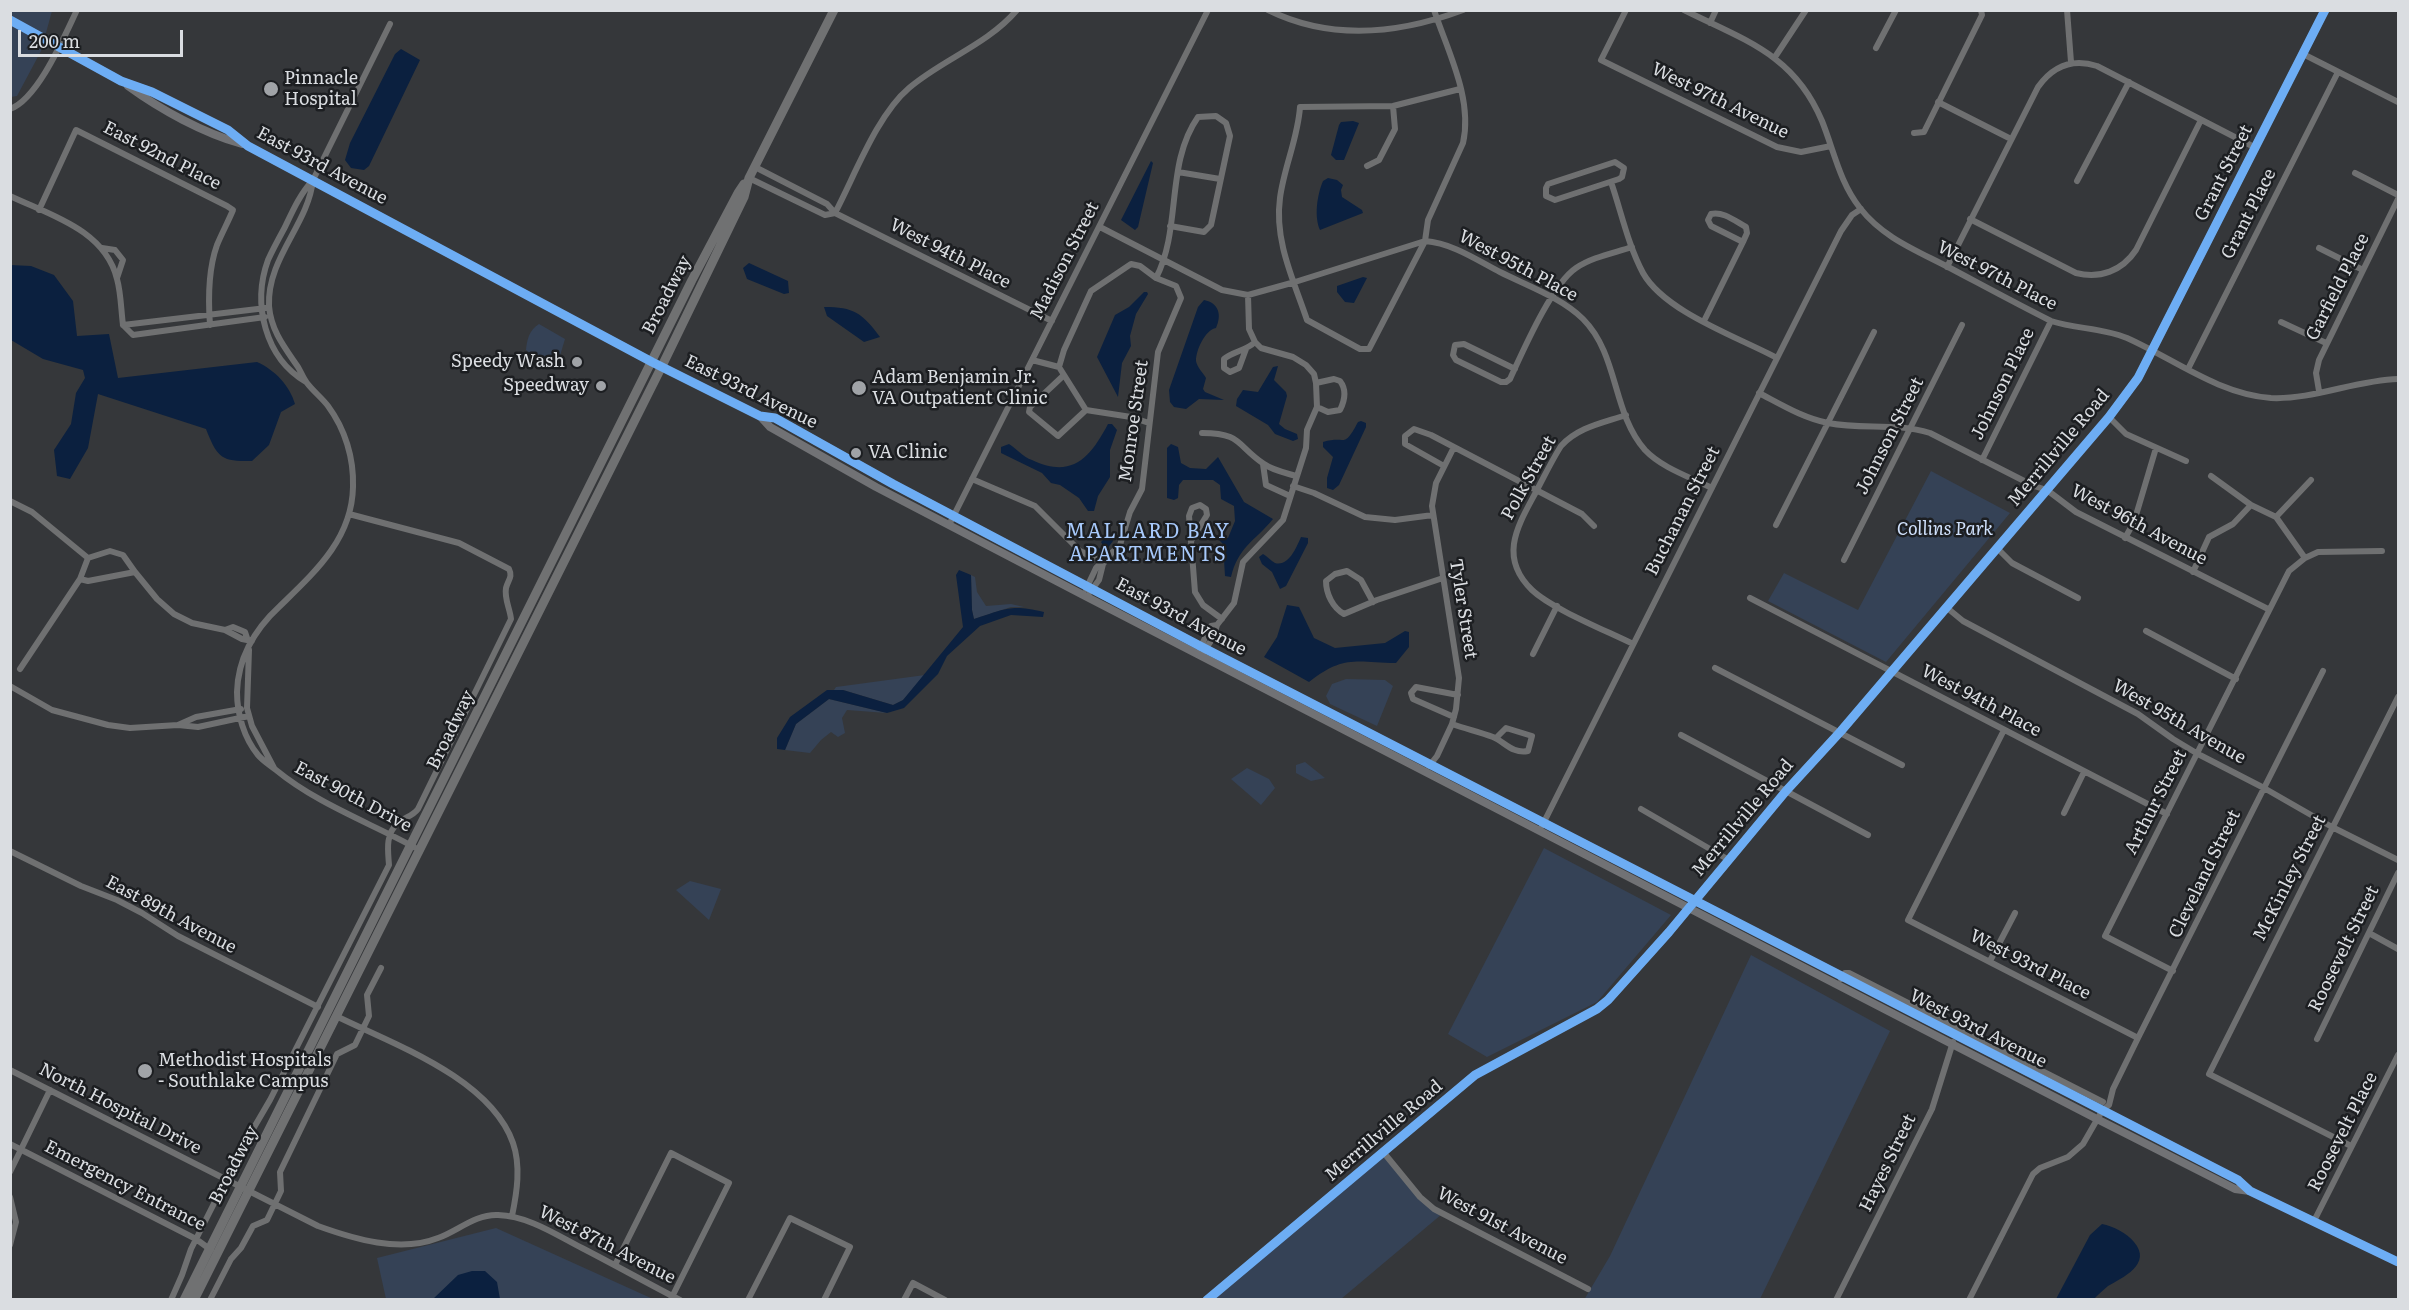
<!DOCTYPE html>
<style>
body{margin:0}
#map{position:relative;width:2409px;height:1310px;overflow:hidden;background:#35373a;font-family:Literata,serif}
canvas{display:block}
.frame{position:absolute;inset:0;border:12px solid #dadde1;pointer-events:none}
.scale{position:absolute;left:18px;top:30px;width:165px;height:27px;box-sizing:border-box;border:3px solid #dadde1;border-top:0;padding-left:8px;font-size:18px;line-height:21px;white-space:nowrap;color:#dadde1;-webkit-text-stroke:4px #1c1e21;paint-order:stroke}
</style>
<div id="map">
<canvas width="2409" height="1310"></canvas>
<div class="frame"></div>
<div class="scale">200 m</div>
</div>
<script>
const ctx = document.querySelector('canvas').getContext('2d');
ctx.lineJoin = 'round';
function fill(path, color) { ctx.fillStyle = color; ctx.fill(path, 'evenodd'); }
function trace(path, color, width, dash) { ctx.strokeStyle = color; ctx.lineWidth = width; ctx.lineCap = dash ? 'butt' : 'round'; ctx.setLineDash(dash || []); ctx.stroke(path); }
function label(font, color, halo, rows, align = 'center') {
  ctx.font = font + ' Literata,serif'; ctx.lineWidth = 5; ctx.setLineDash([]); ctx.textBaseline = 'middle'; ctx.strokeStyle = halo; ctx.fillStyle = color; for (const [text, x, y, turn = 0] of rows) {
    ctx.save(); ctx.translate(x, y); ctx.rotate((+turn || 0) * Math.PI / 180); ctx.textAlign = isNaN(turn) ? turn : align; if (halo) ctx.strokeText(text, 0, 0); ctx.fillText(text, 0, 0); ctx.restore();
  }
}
fill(new Path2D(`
 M11,11H52L41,51L17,96L11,97Z
 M539,324L565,339L559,359H538L526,350C527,340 529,330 539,324Z
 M1931,471L2010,513L1886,662L1768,601L1784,573L1858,610Z
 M971,575L975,577L977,592L986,606L1011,604L1024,607H1011L974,619L972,610Z
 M925,675L903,700L893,705L843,690H834L836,687Z
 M1346,679L1385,680L1393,686L1377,726L1330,704L1326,696L1332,684Z
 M829,699L887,713L847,710L842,718L845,733L838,737L831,732L821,740L810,753L785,750L796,724Z
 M1305,762L1325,778L1311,781L1296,773V765Z
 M1247,768L1269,779L1275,788L1261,805L1231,779Z
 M1544,848L1671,915L1597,1002L1487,1057L1448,1034Z
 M690,881L721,889L709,920L676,890Z
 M1751,955L1890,1031L1760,1299L1584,1300L1610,1256Z
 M1384,1153L1420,1197L1442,1214L1341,1299L1208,1300Z
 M496,1228L653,1299H386L377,1258Z`), '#354256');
fill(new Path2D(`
 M401,49L420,60L369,166L364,170L351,168L345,160L350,143L395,54Z
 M1353,121L1359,123L1344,160H1336L1331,155L1339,125L1341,122Z
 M1151,161L1153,163L1138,227L1135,230L1121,220Z
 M1328,178L1337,180L1343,185L1341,190L1342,197L1362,210L1363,213L1320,230C1314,217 1317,195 1323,181Z
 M749,263L788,281L789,293L784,294L747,279L743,268Z
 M10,265L31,266L54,275L73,301L77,336L109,334L118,378L257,362C275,370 290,386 295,404L281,412L269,445L252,461C221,462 217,457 206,429L98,394L88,448L70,479L57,476L54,450L71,424L76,393L85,378L83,370L43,359L11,340Z
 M1363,277L1367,278L1354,303L1345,302L1337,292V286Z
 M1144,292H1147L1148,294L1136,314L1130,336L1131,346L1122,363L1118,397L1097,357L1115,315L1129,307Z
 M1204,300C1219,303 1222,315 1216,328C1205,330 1196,350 1196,361C1197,367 1203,373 1206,378L1203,389L1205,392L1224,400L1199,399L1186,409L1174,407L1170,402L1169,390L1198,307Z
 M824,307C854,307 862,313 880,337L864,342L827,316Z
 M1278,366L1274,380L1286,392L1287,396L1279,424L1285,429L1297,434L1298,439L1293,441L1275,434L1268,425L1236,406L1237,399L1243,390L1258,392L1273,367Z
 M1361,421L1366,423V427L1339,485L1333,490L1327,488V478L1333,457L1323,447V442C1347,435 1343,450 1358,422Z
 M1108,424H1112L1117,430L1110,450V477L1098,496L1094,511H1088L1079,498L1060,485L1051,483L1042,473L1001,453V447L1009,444C1017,449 1023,457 1032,460C1072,479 1090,458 1108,424Z
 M1171,444L1178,447L1181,463L1190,468L1206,469L1218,457L1244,502L1273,519C1255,541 1238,547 1231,577L1225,576L1223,544L1217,538H1228L1235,521L1234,506L1221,499L1220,485L1213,480H1183L1179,485L1178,498L1174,500L1167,498V448Z
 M1107,536L1112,537L1113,541L1104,553H1098L1097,548L1103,549L1104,547L1101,542Z
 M1301,537L1308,538V543L1286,586L1280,589L1272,572L1262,564L1259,557L1263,554C1267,556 1271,561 1275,563C1289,567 1297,546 1301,537Z
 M959,570L971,575L972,610L974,619C1006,609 1010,604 1044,612L1043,617L1011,615L980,626L947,656L938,674L904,708L887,713L829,699L796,724L785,750L777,749V738L790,717L827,690H843L893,705L903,700L963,627L956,575Z
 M1287,605L1299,607L1314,638L1335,648L1385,643L1405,631L1409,632V647L1396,663C1355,662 1343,655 1309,682L1264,657L1277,637Z
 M2102,1224C2113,1226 2127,1233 2134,1242C2153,1264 2122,1278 2108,1286C2103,1290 2098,1295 2094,1299H2056L2090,1235Z
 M472,1271H485L497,1282L500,1299H433L458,1275Z`), '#0b203f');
trace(new Path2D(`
 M1268,10C1331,41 1399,34 1463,10
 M1434,10C1448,52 1473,99 1463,143L1428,220L1425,241L1369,349H1360L1307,320C1294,281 1274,241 1280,198C1284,167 1298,138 1300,107L1393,106L1460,89
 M1626,10L1601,60L1777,147L1801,152L1831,146
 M1684,10C1744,40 1794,54 1822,121C1834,151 1840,183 1860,208C1883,238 1918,251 1950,268C1984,286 2017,304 2051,321C2076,329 2103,328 2127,338C2174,359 2218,394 2271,398C2313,400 2356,380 2398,379
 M2067,10L2071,62
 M1710,23L1716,10
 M1876,48L1896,10
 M2303,54L2398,102
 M1775,57L1806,10
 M1938,102L2011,139
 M10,109C38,99 64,37 77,10
 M1914,133L1924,132L1982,15L1981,10
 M1615,162L1624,168L1622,177L1619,179L1555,200L1546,196V188L1548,184Z
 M1367,166L1379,160L1395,129L1393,106
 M755,167L827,204L835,213L1052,321
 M1178,172L1220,179
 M2355,173L2398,195
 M749,178L825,215L835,213
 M313,180C308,225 267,258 269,306C271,331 285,348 298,367C301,372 303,378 307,383C313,391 322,398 328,406C345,429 354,458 353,487C352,539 315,572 280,606C255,629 238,658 237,692C237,714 244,738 258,755C263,761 270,765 276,770C316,803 368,822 414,847
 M2077,181L2129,82
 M1611,182C1621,211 1628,245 1643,273C1665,312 1738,337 1777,358
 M10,196C50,215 105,230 117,279C121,293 121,310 123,325
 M39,210L76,130L227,206L233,210C228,222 222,233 217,245C208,270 208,298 210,325
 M835,213C855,175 877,115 909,88C943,59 987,45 1017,10
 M1970,219L2076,273C2100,279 2122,271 2136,250L2201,120
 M1100,227L1222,290L1248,295L1295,282L1425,241C1452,243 1477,260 1500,272C1528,286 1562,298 1583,319C1619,355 1612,413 1645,450C1662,468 1690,477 1712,488
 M102,248L115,250L123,260L117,278
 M2319,248L2363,270
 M1947,267L2038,87C2053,66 2072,58 2097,66L2256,148
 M1156,278C1182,228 1165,164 1198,117L1216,116L1226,123L1230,136L1211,225L1204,232L1170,226
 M1704,321L1743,242L1747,233L1746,227C1735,221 1723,211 1711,214L1708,220L1711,226L1743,242
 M2281,322L2326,343
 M123,325L133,335L265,317
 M123,325L266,308
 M1246,349L1239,368L1230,372L1224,368V359C1233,351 1246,351 1255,342
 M1032,360L1059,367L1086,410L1131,417L1149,423
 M1059,367L1064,350L1091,291L1131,264L1140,266L1156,278L1176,286L1181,298L1158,352L1142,489L1130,512L1120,545L1096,568L1086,589
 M1515,369L1464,344L1455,345L1453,355L1456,360L1501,382H1506L1510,379C1523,351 1552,284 1576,268C1592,257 1614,253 1632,247
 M2188,369L2338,72
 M1064,375L1030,407L1029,412L1058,436L1086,410
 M306,382C265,358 252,304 268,260C273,249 279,238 285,227C293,210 300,194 313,180L390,24
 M1316,383L1334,379L1340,381C1347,390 1345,400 1340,410L1328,412L1317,407
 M2319,391L2316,373L2319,360L2398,199
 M1759,393C1782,405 1803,418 1828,423C1863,430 1895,422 1930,433L2034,486L2047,490L2076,512L2268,609
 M1626,415C1603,423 1578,427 1561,446C1552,460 1545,475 1537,490C1519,524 1497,556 1532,590C1552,609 1607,631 1633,644
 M2109,417L2126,434L2186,461
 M1202,433C1242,433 1236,445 1264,464C1272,470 1286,473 1296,476
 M1982,460L2051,321
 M1263,464L1266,485L1290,496
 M1444,466L1405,444V436L1414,429L1431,435L1582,514L1594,526
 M2211,476L2251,505L2276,517L2305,558
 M972,479L1035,506L1080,551L1104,563
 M1293,486L1314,493L1365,517L1395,520L1433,515
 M10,501L32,512L88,558
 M2276,517L2311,480
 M949,525L1208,10
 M1776,525L1874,332
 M2125,538L2134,522L2156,448
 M1191,541L1207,515L1206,509L1200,505L1192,508L1189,516L1195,592L1203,605L1222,619
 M1997,548L2012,563L2078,598
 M1844,560L1962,325
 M135,572L157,599L174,614L192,623L225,630L242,639L252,641
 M2193,572L2209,537L2233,524L2251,505
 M1090,592L1099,580L1103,564
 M1750,598L2167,814
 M1373,602L1361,580L1347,571L1335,574L1326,581C1326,594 1333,608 1344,614L1377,600L1443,578
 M1946,607L1963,621L2138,714L2173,739L2198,754L2264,788L2332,827L2398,860
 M225,630L233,627L245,632L247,638
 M2146,631L2236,679
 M1200,648L1211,626L1217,625L1234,603L1243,562L1283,520L1306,448L1307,430L1317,407L1316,383L1314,374L1306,365L1293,357L1261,348L1255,342L1249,329L1248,295
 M249,650L247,708L252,726L274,768
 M1204,651L1213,638L1217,625
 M1533,654L1557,606
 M1715,668L1902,765
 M20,669L80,579L88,558L110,551L123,555L135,572L88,581L80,579
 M10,686L52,710L108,725L130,728L178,725L198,727L249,716
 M1454,717L1413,699L1411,693L1416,687L1458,695
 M1452,724C1466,729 1480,732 1493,737C1505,742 1512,754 1528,751L1532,736L1506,728L1496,738
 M178,725L196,717L241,709
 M2004,730L1908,920L2138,1038
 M1681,735L1868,835
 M1429,766L1437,756L1452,724L1456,709L1459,678L1432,506L1436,483L1454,447
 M1641,809L1729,860
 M2064,813L2084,772
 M1542,826L1841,231L1852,215L1861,209
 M10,851L81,886L117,900L142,913L178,936L318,1007
 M2369,933L2398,949
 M1990,961L2015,913
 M2173,971L2105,936L2289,571L2305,558L2318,552L2382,551
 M1841,979L1845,973H1849L2103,1102
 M336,1016C393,1044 490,1078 513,1143C521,1166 517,1192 512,1216
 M2317,1039L2398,873
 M10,1070L318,1226C354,1239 400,1253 438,1238C458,1231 475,1214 498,1215C528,1216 555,1234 582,1248C615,1265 647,1283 680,1300
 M10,1144L196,1239L211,1250
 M2351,1146L2209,1074L2398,697
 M1384,1153L1420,1197L1434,1209L1588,1289
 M10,1172L50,1090
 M10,1197L16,1222L10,1245
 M2314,1221L2398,1055
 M615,1265L671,1153L729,1183L671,1299
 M171,1300L182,1275L191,1249L242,1148L270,1100L389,865C388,851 385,834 398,823C404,817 412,817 418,809L511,619C510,609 504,598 506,588C508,580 513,577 509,569L459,543L349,514
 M210,1300L231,1259L241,1248L253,1226L267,1220L281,1191L280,1172L337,1054L355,1045L369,1016L367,995L381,968
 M748,1300L790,1218L850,1247L824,1300
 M904,1300L913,1283L945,1300
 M1836,1300L1932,1109L1953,1042
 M1969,1300L2033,1174L2040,1168L2068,1157L2083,1144L2102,1111L2109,1105L2113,1089L2138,1038L2323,671`), '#6f7071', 6);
trace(new Path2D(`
 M10,20L121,81L152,92L228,130L248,146L652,362L760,416L775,418L893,484L1200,646L2238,1180L2250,1191L2398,1262
 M128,86C161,110 203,133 242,144
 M760,416L770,427L876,487L1085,596L2097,1119L2235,1189L2250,1191
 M1207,1300L1475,1075L1597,1009L1608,1000L1669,932L1786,791L1841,731L2109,417L2138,378L2325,10`), '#717275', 8);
trace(new Path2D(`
 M184,1300L692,280L738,193L744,184
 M194,1300L662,366L744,197L749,178L834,10`), '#707172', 9);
trace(new Path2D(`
 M10,20L121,81L152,92L228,130L248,146L652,362L760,416L775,418L893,484L1200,646L2238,1180L2250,1191L2398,1262
 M1207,1300L1475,1075L1597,1009L1608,1000L1669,932L1786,791L1841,731L2109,417L2138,378L2325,10`), '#6dadf4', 9);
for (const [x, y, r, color] of [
 [271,89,8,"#a0a3a7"],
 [577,362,6,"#a0a3a7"],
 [601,386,6,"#a0a3a7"],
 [859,388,8,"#a0a3a7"],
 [856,453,6,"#a0a3a7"],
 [145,1071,8,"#a0a3a7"]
]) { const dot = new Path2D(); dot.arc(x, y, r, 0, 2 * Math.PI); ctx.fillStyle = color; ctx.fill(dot); trace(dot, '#1c1e21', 2); }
label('18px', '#dadde1', '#1c1e21', [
 ["Pinnacle",284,79],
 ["Hospital",284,100],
 ["Speedy Wash",565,362,"right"],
 ["Adam Benjamin Jr.",872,378],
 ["VA Outpatient Clinic",872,399],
 ["Speedway",589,386,"right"],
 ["VA Clinic",868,453],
 ["Methodist Hospitals",158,1061],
 ["- Southlake Campus",158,1082]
], 'left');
label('18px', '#dadde1', '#1c1e21', [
 ["West 97th Avenue",1720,101,26],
 ["East 92nd Place",162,156,27],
 ["East 93rd Avenue",322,166,28],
 ["Grant Street",2224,173,-63],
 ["Grant Place",2249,214,-63],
 ["West 94th Place",950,254,27],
 ["Madison Street",1065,261,-63],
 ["West 95th Place",1518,266,28],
 ["West 97th Place",1997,276,27],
 ["Garfield Place",2338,287,-63],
 ["Broadway",667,295,-63],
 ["Johnson Place",2003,384,-64],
 ["East 93rd Avenue",751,392,26],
 ["Monroe Street",1134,421,-82],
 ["Johnson Street",1890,436,-63],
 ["Merrillville Road",2059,448,-50],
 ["Polk Street",1529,478,-61],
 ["Buchanan Street",1683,511,-63],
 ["West 96th Avenue",2139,525,28],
 ["Tyler Street",1463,609,81],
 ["East 93rd Avenue",1181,617,28],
 ["West 94th Place",1981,701,28],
 ["West 95th Avenue",2179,722,30],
 ["Broadway",451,730,-64],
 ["East 90th Drive",353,797,28],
 ["Arthur Street",2156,802,-63],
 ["Merrillville Road",1743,818,-50],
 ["Cleveland Street",2205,874,-64],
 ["McKinley Street",2290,878,-63],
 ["East 89th Avenue",171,915,28],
 ["Roosevelt Street",2344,949,-64],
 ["West 93rd Place",2030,965,27],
 ["West 93rd Avenue",1978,1029,27],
 ["North Hospital Drive",120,1109,27],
 ["Merrillville Road",1384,1131,-40],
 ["Roosevelt Place",2343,1132,-63],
 ["Hayes Street",1888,1163,-64],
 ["Broadway",234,1165,-63],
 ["Emergency Entrance",125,1186,27],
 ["West 91st Avenue",1502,1226,28],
 ["West 87th Avenue",607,1245,27]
]);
label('italic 18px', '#cfe0fb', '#1c1e21', [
 ["Collins Park",1945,530]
]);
ctx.letterSpacing = '1.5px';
label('20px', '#a7c9fb', '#1c1e21', [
 ["MALLARD BAY",1148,532],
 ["APARTMENTS",1148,555]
]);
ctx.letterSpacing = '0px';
</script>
